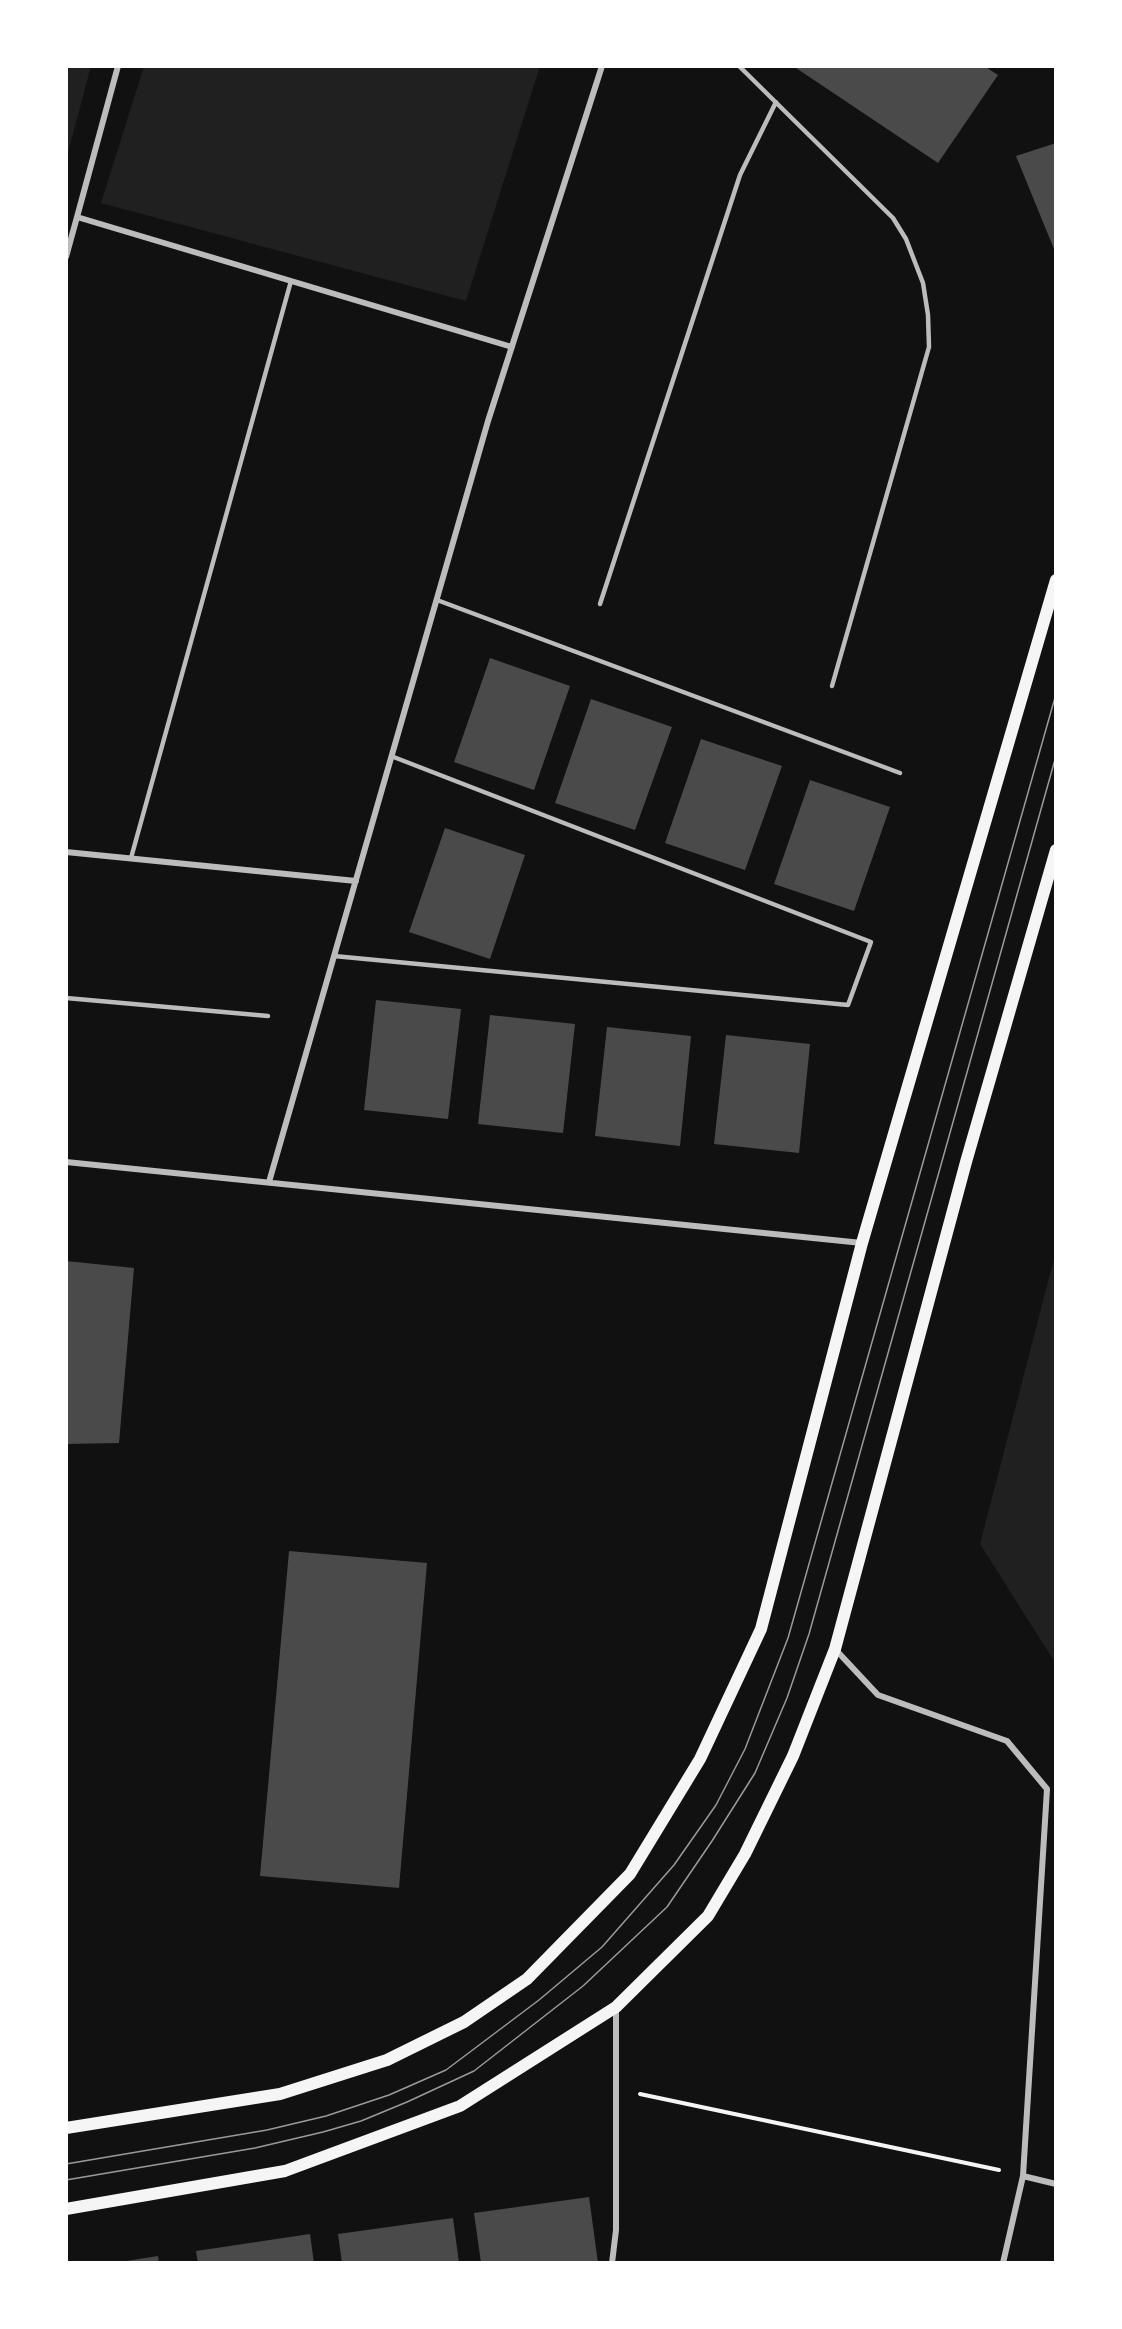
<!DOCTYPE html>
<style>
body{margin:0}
#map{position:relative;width:1122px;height:2329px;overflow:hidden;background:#111;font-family:"Asap Condensed",sans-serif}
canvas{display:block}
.frame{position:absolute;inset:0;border:68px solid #fff;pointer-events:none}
</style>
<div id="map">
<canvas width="1122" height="2329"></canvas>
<div class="frame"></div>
</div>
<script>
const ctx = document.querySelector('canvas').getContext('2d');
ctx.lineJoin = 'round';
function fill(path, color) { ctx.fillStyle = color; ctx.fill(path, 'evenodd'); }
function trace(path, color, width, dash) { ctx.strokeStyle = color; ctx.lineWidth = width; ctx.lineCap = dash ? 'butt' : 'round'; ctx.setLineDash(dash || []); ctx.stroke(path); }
fill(new Path2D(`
 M66,66H91L66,160Z
 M144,66H540L466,301L101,203Z
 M1056,1251V1664L980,1544Z`), '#202020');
fill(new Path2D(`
 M793,66H984L998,75L938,163Z
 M1056,143V254L1016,156Z
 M490,658L570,686L534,790L454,762Z
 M591,699L672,727L635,830L555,803Z
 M701,739L782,766L745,870L665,843Z
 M810,780L890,807L854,911L774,884Z
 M445,828L525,855L490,959L409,932Z
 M376,1000L461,1009L448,1119L364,1110Z
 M490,1015L575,1024L563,1133L478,1124Z
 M607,1027L691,1036L680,1146L595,1136Z
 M726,1035L810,1044L799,1153L714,1144Z
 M66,1261L134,1268L119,1443L66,1444Z
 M289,1551L427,1563L399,1888L260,1876Z
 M589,2197L598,2263H481L474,2213Z
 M453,2218L459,2263H342L338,2234Z
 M310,2234L314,2263H198L196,2251Z
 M158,2256L159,2263H120V2262Z`), '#4a4a4a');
trace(new Path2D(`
 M640,2094L999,2170`), '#f5f5f5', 4);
trace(new Path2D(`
 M739,66L893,218L906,239L923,283L928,315L929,347L832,686
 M437,600L900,773
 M600,604L740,175L776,102
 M131,858L291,281
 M334,956L848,1005L871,942L391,756
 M66,998L268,1016`), '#bcbcbc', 4.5);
trace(new Path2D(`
 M118,66L77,217L512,347
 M66,257L77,217
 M66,852L356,881
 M66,1162L862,1243
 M269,1182L488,421L602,66
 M835,1649L878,1695L1007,1741L1047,1789L1023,2176L1056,2184
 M612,2263L616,2230V2007
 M1003,2263L1023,2176`), '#bcbcbc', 6);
trace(new Path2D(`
 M66,2128L280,2094L387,2060L464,2022L527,1979L630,1874L700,1759L761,1629L862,1243L1056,580
 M66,2209L285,2171L460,2106L616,2007L708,1916L745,1854L793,1756L835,1649L966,1162L1056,850`), '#f5f5f5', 12);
trace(new Path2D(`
 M66,2164L267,2130L326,2116L389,2095L446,2070L539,2000L602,1947L674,1865L716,1805L745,1749L788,1638L1056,694
 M66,2180L255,2148L323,2132L361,2121L407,2102L474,2071L583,1986L667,1907L712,1841L755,1773L787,1698L809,1634L1056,756`), '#9a9a9a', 1.5);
</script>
